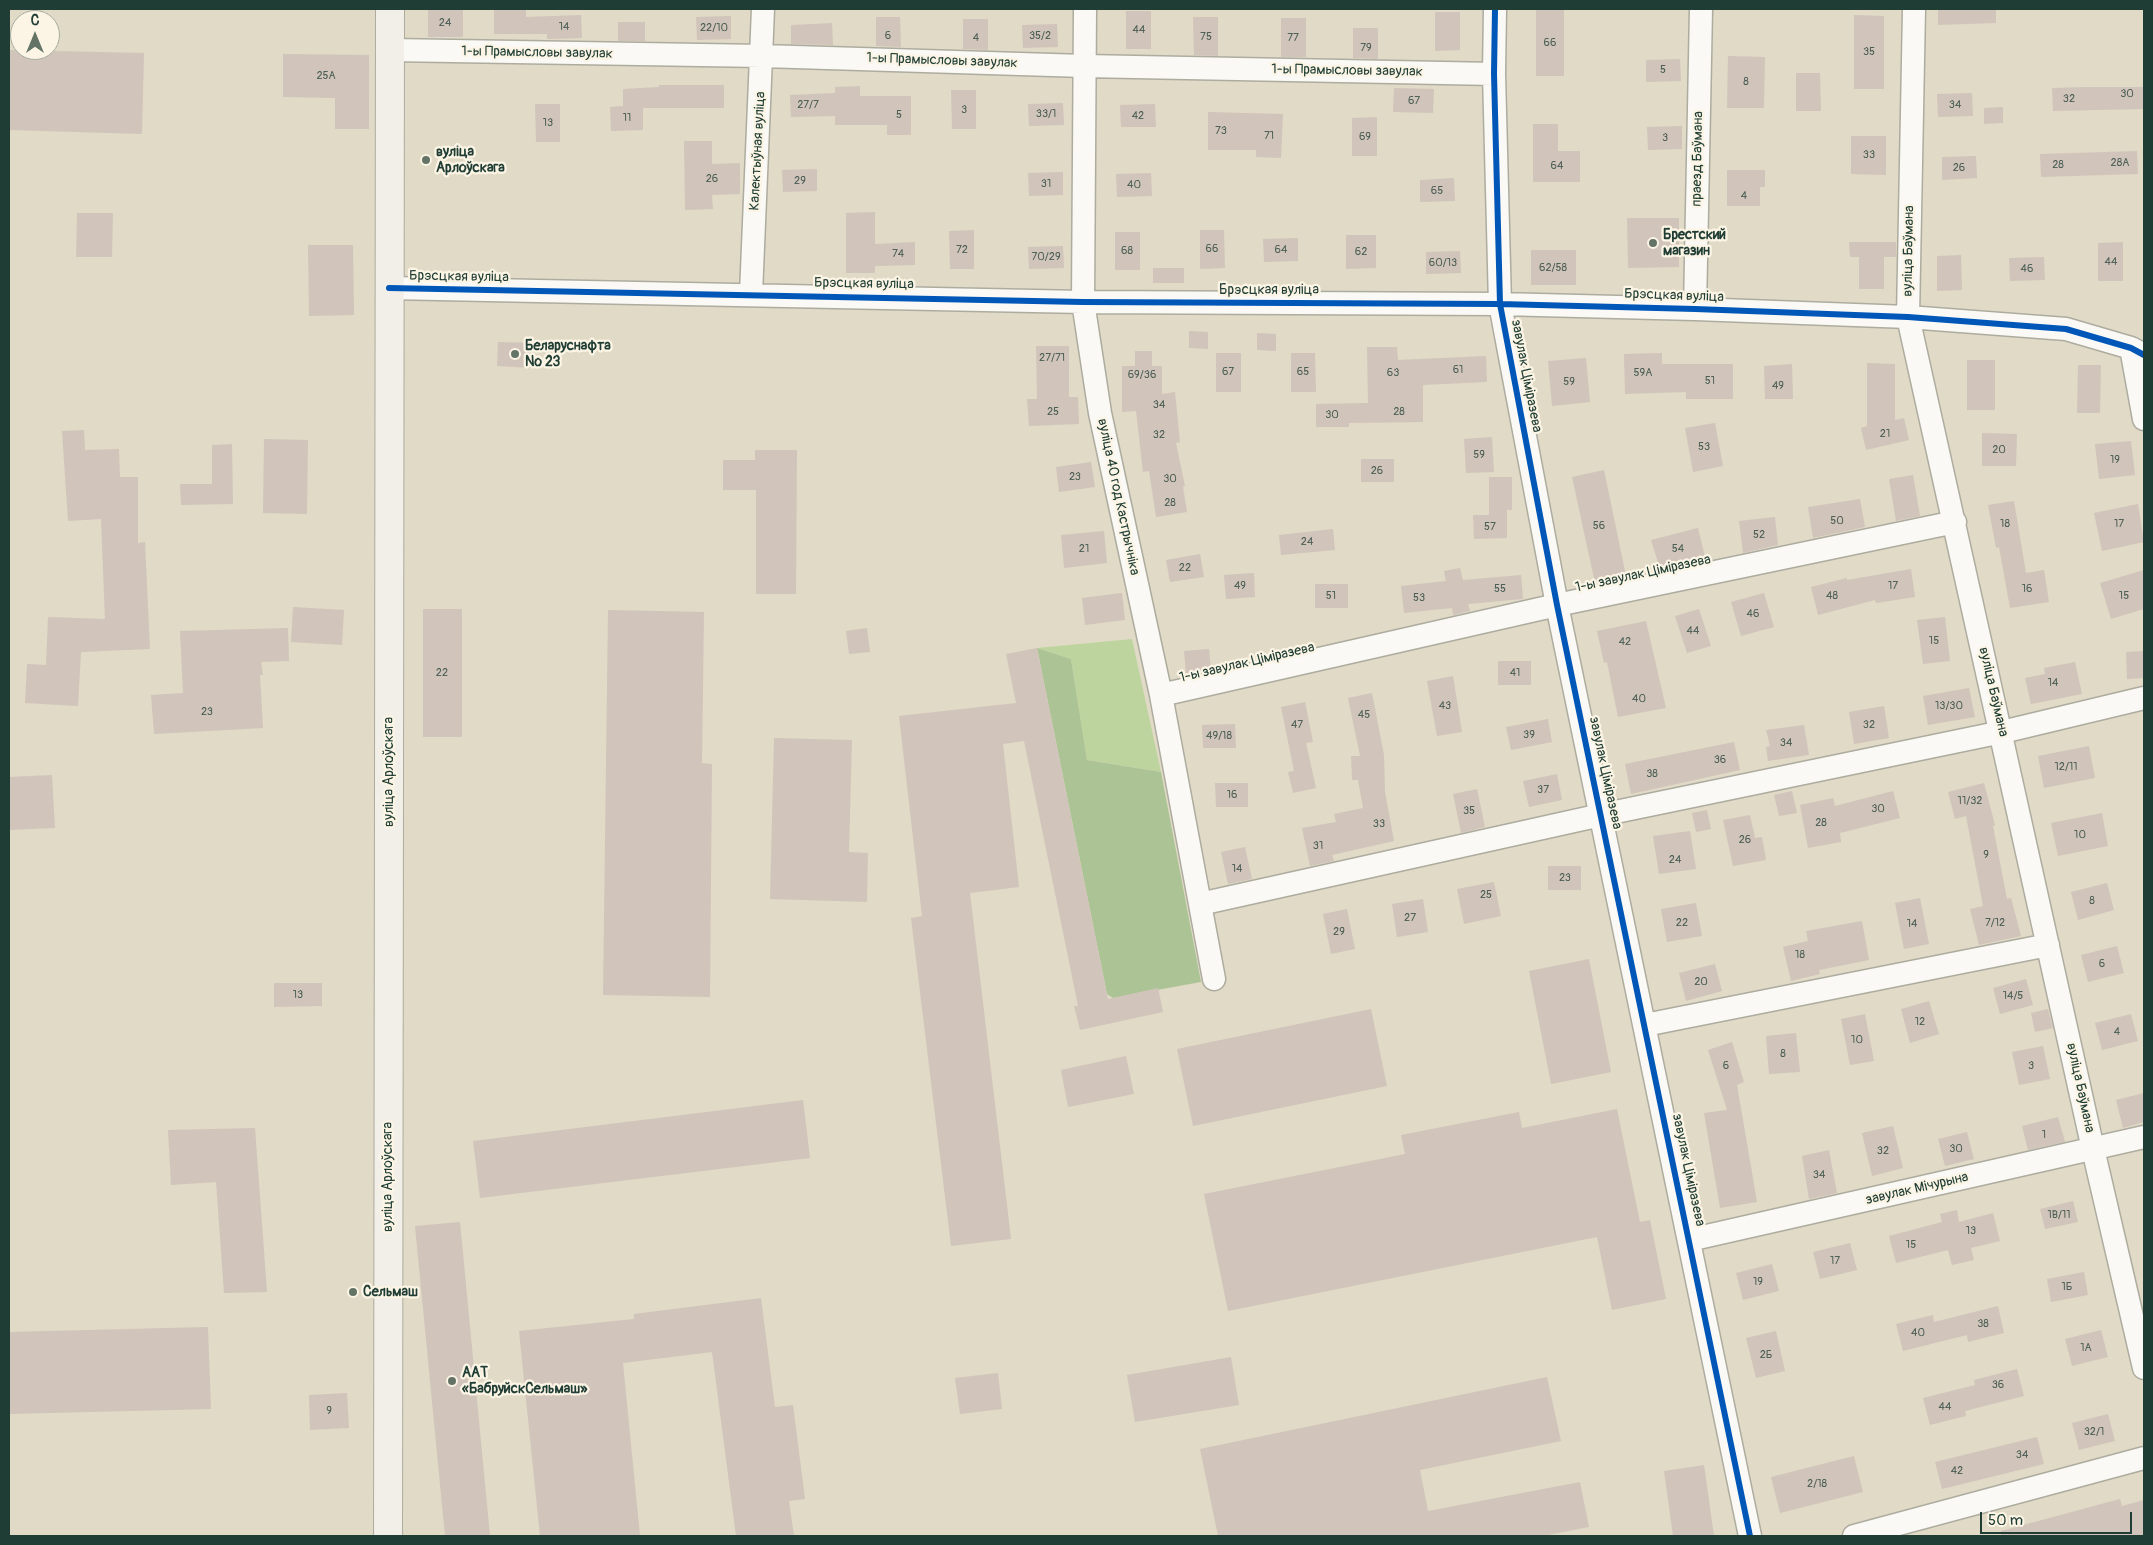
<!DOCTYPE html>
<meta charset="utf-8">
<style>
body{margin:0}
#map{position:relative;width:2153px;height:1545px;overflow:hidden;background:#e0dac6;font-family:Pangolin,sans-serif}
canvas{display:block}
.frame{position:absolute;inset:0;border:10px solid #1f3d34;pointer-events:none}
.north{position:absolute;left:10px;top:10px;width:50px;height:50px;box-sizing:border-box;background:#fcf5e5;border:1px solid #a4ab9e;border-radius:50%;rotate:0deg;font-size:14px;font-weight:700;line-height:20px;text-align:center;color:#1f3d34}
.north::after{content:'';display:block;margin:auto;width:18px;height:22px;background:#637467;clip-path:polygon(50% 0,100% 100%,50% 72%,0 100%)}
.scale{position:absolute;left:1980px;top:1512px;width:152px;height:22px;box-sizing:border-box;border:2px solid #1f3d34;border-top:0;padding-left:6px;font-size:15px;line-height:18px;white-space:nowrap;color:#1f3d34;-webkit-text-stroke:4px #fcf5e5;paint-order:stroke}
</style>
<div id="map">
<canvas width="2153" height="1545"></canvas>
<div class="frame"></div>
<div class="north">С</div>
<div class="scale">50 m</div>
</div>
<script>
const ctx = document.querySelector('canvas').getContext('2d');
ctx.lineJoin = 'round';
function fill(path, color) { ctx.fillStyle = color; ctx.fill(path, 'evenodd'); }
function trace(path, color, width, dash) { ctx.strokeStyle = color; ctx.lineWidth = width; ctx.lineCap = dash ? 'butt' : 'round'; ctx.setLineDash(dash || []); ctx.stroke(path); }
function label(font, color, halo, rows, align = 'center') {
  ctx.font = font + ' Pangolin,sans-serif'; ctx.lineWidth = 4.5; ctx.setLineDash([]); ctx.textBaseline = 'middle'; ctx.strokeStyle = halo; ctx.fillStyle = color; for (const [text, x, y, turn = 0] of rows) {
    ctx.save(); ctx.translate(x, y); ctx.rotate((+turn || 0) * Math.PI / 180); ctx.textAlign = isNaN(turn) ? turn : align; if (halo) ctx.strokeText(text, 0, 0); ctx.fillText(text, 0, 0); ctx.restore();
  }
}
fill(new Path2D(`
 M1132,639L1161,772L1087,760L1071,659L1037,648Z`), '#bed49e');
fill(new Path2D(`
 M1037,648L1071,659L1087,760L1161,772L1201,982L1113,998L1107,994Z`), '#acc495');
fill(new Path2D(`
 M428,9H463V37H428Z
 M494,9H526V17L581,15L582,38L547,39V34H494Z
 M1938,9H1996V23L1938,25Z
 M1536,10H1564V76H1536Z
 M1126,11H1151V49H1126Z
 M1435,12H1460V50L1435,51Z
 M1854,15L1884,16V89H1854Z
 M731,16V39L697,40L696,17Z
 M876,17H900L901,47L876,46Z
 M1193,17H1218V56L1194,55Z
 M1281,18H1306V57H1281Z
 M963,19H988V50L963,49Z
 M618,22H645V41H618Z
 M832,23L833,45L791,44V25Z
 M1057,24L1058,47L1023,48L1022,25Z
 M1353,28H1378V59L1353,58Z
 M9,50L144,53L142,134L9,130Z
 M283,54L369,55V129H335V98L283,97Z
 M1728,56L1765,57L1764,108H1727Z
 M1680,59L1681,81L1646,82V60Z
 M1796,73H1820L1821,111H1796Z
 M659,85H724V108H643V130L611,131L610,107L623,106V89L659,87Z
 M860,86V96H911V135H887V125H835V116L791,117L790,95L835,93V87Z
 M2086,87H2144V109L2053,111L2052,88Z
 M1394,88L1434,89L1433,113L1393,112Z
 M951,90H976V129H952Z
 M1972,93L1973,116L1938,117L1937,94Z
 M1063,103L1064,125L1029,126L1028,104Z
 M535,104H560V142H536Z
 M1155,104L1156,127H1121L1120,105Z
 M2003,107V123L1984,124V108Z
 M1208,112L1283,114L1281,158L1256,157V150H1208Z
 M1377,117V156H1352V118Z
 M1533,124H1558V151H1580V182H1533Z
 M1682,126V149L1648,150L1647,127Z
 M1851,136H1886V175L1851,174Z
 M684,141H712V164L740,163V194L712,195L713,209L685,210Z
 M2137,151L2138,174L2041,177L2040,154Z
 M1976,156L1977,178L1942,180V157Z
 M817,169V191L783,192L782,170Z
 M1727,170H1765V187H1760V206H1727Z
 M1063,172V195L1029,196L1028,173Z
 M1151,173L1152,196L1117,197L1116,174Z
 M1454,178L1455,201L1420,202V180Z
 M875,212V244L915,242V265L875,266V273H846V213Z
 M77,213H113L112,257H76Z
 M1627,218H1679V267L1628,268Z
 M974,230V269H950L949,231Z
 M1200,230H1224L1225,268L1200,269Z
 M1115,232H1140V270H1115Z
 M1346,235H1376V268L1346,269Z
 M1298,238V261L1264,262L1263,239Z
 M1849,242H1896V257H1884V289H1859V257H1850Z
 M2123,242V281H2098V243Z
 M308,245H353L354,315L309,316Z
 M1063,246L1064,268L1029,269L1028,247Z
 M1531,250H1576V285H1531Z
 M1460,251L1461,273L1426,274V252Z
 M1961,255L1962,290L1937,291V256Z
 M2044,257L2045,280L2010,281L2009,258Z
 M1153,268H1184V283H1153Z
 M1189,331L1208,332V349L1189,348Z
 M1257,333L1276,334V351L1257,350Z
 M498,342L532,343L531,368L497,366Z
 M1036,346H1069V397H1078L1079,424L1029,426L1027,399H1037Z
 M1367,347H1397L1398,360L1486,356L1487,382L1423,385V422L1349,423V427H1316V404L1368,403Z
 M1135,351H1152V366H1162V394L1175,392L1180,442L1176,443L1185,486L1183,487L1187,512L1156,517L1149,471L1143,472L1136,411L1122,412V366H1135Z
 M1216,353H1241V392H1216Z
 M1291,353H1315L1316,392H1291Z
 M1662,353V364H1733V399H1686V392L1625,394L1624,354Z
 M1586,358L1590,402L1552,406L1548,361Z
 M1967,360H1995V410H1967Z
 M1867,363L1895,364V420L1904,418L1909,440L1866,450L1861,428L1867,426Z
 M1792,364L1793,399H1765L1764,366Z
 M2078,365H2101L2100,413H2077Z
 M1715,423L1723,466L1693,472L1685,428Z
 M84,430L85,450L119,449L120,477H138V543L145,542L150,649L81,652L78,706L25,703L27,664L46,665L48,617L105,619L101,519L68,521L62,431Z
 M1982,433L2017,434L2016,466H1982Z
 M1492,437L1494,472L1466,473L1464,439Z
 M264,439L308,440L307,514L263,513Z
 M2131,441L2135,475L2099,479L2095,444Z
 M232,444L233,504L181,505L180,484H212V445Z
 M755,450H797L796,594H756V490H723V460H755Z
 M1361,459H1394V482H1361Z
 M1091,462L1095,487L1059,492L1056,467Z
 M1604,470L1626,576L1595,583L1572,477Z
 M1913,475L1920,516L1896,521L1889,479Z
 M1489,477H1512V510H1507V538L1474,539L1473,515H1489Z
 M1860,499L1865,527L1813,538L1808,507Z
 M2014,501L2026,573L2044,570L2049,602L2010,608L1999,547L1996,548L1988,505Z
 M2138,504L2144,542L2102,551L2094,513Z
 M1775,517L1778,545L1743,553L1739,521Z
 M1698,528L1705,557L1660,569L1651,540Z
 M1333,529L1335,550L1281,555L1279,535Z
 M1104,531L1107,563L1064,568L1061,535Z
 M1200,554L1204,577L1170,582L1166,560Z
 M1460,568L1463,580L1521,575L1523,599L1468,604L1470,611L1453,615L1452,608L1404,613L1401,586L1446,581L1444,571Z
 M1911,569L1915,597L1876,603L1875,600L1818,615L1811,587L1847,578V580Z
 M2144,570V609L2111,619L2100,583Z
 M1254,573L1255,597L1226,599L1224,575Z
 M1315,584H1348V608H1315Z
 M1122,593L1125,620L1085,625L1082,598Z
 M1764,593L1774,627L1741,636L1731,602Z
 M293,607L344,610L342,645L291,642Z
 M423,609H462V737H423Z
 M1699,609L1711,646L1687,653L1675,616Z
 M608,610L704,612L702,763L712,764L710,997L603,995Z
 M1945,617L1950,661L1923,664L1917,620Z
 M1646,621L1666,708L1618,717L1607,662L1604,663L1597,631Z
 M288,628L289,661L261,662L263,675H260L263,728L154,734L151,695L183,693L180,631Z
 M867,628L870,652L849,654L846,631Z
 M1037,648L1108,999L1158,988L1163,1012L1080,1030L1074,1006H1078L1024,741L1003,744L1019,887L970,893L1011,1239L951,1246L911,918L922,916L899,716L1016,703L1006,654Z
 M1209,649L1211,670L1186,674L1184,651Z
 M2144,651V678L2127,679L2126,652Z
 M1498,661H1531V685H1498Z
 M2075,662L2082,694L2031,704L2025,678L2045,674L2044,668Z
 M1453,676L1462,732L1437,736L1427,681Z
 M1969,688L1975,717L1928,725L1923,696Z
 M1372,693L1384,755L1385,792L1394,841L1332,855L1334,861L1310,866L1302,828L1336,822L1334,814L1363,808L1358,780H1352L1351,756H1360L1348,698Z
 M1305,702L1313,742L1306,743L1316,788L1293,793L1288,772L1294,771L1281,707Z
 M1884,706L1889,738L1854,744L1849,712Z
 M1548,719L1552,742L1511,750L1506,727Z
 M1235,724L1236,748H1203L1202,725Z
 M1804,725L1809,755L1768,761L1766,747L1770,746L1766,730Z
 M774,738L852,740L849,852L868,853L867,902L770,899Z
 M1734,742L1740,770L1631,794L1625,764Z
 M2089,746L2095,778L2044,788L2038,756Z
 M1557,774L1562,800L1529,807L1523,781Z
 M52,775L55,828L9,830V777Z
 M1215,783H1248V807H1216Z
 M1984,783L1995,825L1993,826L2007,899L2011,898L2021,936L1979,945L1970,909L1983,906L1966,816L1955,819L1948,792Z
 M1477,789L1485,827L1461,833L1453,794Z
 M1792,791L1797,813L1779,816L1774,795Z
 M1893,791L1900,818L1840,833L1841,842L1808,848L1800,805L1833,798L1835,806Z
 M1707,810L1711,829L1696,832L1692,813Z
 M2102,813L2108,846L2058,856L2051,823Z
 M1750,815L1755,838L1762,837L1766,860L1733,866L1723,820Z
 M1690,831L1696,869L1659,874L1653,836Z
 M1245,847L1252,879L1228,884L1221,852Z
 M1548,866H1581V890H1548Z
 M1494,882L1501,916L1464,924L1457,889Z
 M2107,883L2114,910L2078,920L2071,892Z
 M1920,898L1929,944L1904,949L1895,903Z
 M1423,899L1428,932L1397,937L1392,904Z
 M1696,903L1702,936L1667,942L1661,909Z
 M1347,909L1355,949L1331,954L1323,914Z
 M1862,921L1869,960L1819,970L1820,974L1791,981L1783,947L1808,941L1806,931Z
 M2117,946L2124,973L2088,982L2081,955Z
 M1589,959L1611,1072L1551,1084L1529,971Z
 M1715,964L1722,991L1686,1001L1679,973Z
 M2026,979L2033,1005L2000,1014L1993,988Z
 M274,983H322V1006L274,1007Z
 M1929,1001L1939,1034L1910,1043L1901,1009Z
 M1371,1009L1387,1086L1193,1126L1177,1049Z
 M2048,1009L2053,1028L2035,1032L2031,1013Z
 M1865,1014L1874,1061L1850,1065L1841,1019Z
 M2131,1014L2138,1041L2102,1050L2095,1023Z
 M1796,1033L1800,1072L1769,1074L1766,1036Z
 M1732,1042L1744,1082L1737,1085L1757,1202L1720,1208L1704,1113L1727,1110L1708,1050Z
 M2043,1046L2050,1079L2019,1085L2012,1052Z
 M1126,1056L1134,1094L1068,1107L1061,1070Z
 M2144,1093V1122L2123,1128L2116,1100Z
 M803,1100L810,1158L480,1198L473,1141Z
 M1617,1109L1640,1222L1650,1220L1666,1299L1612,1310L1597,1237L1228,1311L1204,1194L1405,1154L1401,1135L1519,1112L1522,1128Z
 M2058,1117L2065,1142L2028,1150L2022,1126Z
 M1893,1126L1903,1168L1872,1176L1862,1133Z
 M255,1128L267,1292L224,1293L216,1182L171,1185L168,1130Z
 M1967,1132L1974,1159L1945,1166L1938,1139Z
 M1829,1150L1837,1193L1809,1199L1802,1156Z
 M2073,1201L2078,1222L2045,1229L2040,1209Z
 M1957,1210L1959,1222L1993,1213L2000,1241L1971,1248L1974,1260L1952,1265L1948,1250L1896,1263L1889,1236L1942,1222L1940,1214Z
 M460,1222L490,1536H445L415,1226Z
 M1850,1243L1857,1270L1820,1279L1813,1252Z
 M1772,1264L1779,1291L1743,1300L1736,1273Z
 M2084,1272L2088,1295L2051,1302L2047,1279Z
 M761,1298L775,1407L793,1405L805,1499L789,1501L794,1536H736L712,1352L623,1363L640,1536H540L519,1331L634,1319V1314Z
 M1998,1306L2004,1333L1968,1342L1967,1335L1903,1351L1896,1324L1933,1315L1934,1322Z
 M208,1327L211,1409L9,1414V1332Z
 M2101,1330L2108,1357L2072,1366L2065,1339Z
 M1776,1331L1785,1371L1756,1378L1746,1338Z
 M1231,1357L1239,1405L1135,1422L1127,1375Z
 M2017,1369L2024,1396L1965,1411L1966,1416L1930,1425L1923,1398L1975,1385L1974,1380Z
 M998,1373L1002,1409L960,1414L955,1378Z
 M1547,1377L1561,1441L1420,1470L1428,1511L1580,1482L1589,1527L1543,1536H1218L1200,1449Z
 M347,1393L349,1428L310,1430L309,1395Z
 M2108,1414L2115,1441L2079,1450L2072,1423Z
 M2037,1437L2044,1464L1942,1489L1935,1462Z
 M1854,1456L1863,1492L1780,1513L1771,1477Z
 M1704,1465L1714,1536H1673L1664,1471Z
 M2120,1499L2122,1506L2144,1500V1536H2001V1531Z`), '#d1c4ba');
const street = new Path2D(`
 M1085,9L1083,302L1100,413L1161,695L1214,979
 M1495,9L1494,74L1500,304L1557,605L1750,1536
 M1914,9L1908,317L2093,1149L2144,1368
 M390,50L763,56L1084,66L1494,74
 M389,288L1083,302L1500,304L1695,309L1908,317L2066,329L2131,348L2144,355
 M751,294L763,9
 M1695,309L1701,9
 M2131,348L2144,419
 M1161,695L1557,605L1955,522
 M1200,904L1601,815L2002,732L2144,698
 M1645,1025L2048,945
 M1689,1240L2144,1137
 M1854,1536L2144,1458`);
const secondary = new Path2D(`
 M388,1536L390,9`);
trace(street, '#adac9f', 25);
trace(secondary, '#adac9f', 30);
trace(street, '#faf9f6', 22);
trace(secondary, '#f2efe8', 28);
trace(new Path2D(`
 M1495,9L1494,74L1500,304L1557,605L1750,1536
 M389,288L1083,302L1500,304L1695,309L1908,317L2066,329L2131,348L2144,355`), '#0057b8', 6);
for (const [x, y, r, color] of [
 [426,160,5,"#637467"],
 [1653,243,5,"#637467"],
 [515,354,5,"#637467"],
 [353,1292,5,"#637467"],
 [452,1381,5,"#637467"]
]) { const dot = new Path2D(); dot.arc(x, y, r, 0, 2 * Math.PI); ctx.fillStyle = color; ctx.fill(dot); trace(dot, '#fcf5e5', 2); }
label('11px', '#4c5f56', null, [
 ["24",445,23],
 ["14",564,27],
 ["22/10",714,28],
 ["44",1139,30],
 ["6",888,36],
 ["35/2",1040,36],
 ["75",1206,37],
 ["4",976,38],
 ["77",1293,38],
 ["66",1550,43],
 ["79",1366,48],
 ["35",1869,52],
 ["5",1663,70],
 ["25А",326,76],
 ["8",1746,82],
 ["30",2127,94],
 ["32",2069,99],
 ["67",1414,101],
 ["27/7",808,105],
 ["34",1955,105],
 ["3",964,110],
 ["33/1",1046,114],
 ["5",899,115],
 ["42",1138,116],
 ["11",627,118],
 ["13",548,123],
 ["73",1221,131],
 ["71",1269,136],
 ["69",1365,137],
 ["3",1665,138],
 ["33",1869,155],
 ["28А",2120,163],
 ["28",2058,165],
 ["64",1557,166],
 ["26",1959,168],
 ["26",712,179],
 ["29",800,181],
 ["31",1046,184],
 ["40",1134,185],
 ["65",1437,191],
 ["4",1744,196],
 ["66",1212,249],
 ["72",962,250],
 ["64",1281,250],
 ["68",1127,251],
 ["62",1361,252],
 ["74",898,254],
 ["70/29",1046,257],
 ["44",2111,262],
 ["60/13",1443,263],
 ["62/58",1553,268],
 ["46",2027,269],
 ["27/71",1052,358],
 ["61",1458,370],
 ["67",1228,372],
 ["65",1303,372],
 ["63",1393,373],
 ["59А",1643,373],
 ["69/36",1142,375],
 ["51",1710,381],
 ["59",1569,382],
 ["49",1778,386],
 ["34",1159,405],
 ["25",1053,412],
 ["28",1399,412],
 ["30",1332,415],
 ["21",1885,434],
 ["32",1159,435],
 ["53",1704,447],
 ["20",1999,450],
 ["59",1479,455],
 ["19",2115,460],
 ["26",1377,471],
 ["23",1075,477],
 ["30",1170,479],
 ["28",1170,503],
 ["50",1837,521],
 ["18",2005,524],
 ["17",2119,524],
 ["56",1599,526],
 ["57",1490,527],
 ["52",1759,535],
 ["24",1307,542],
 ["21",1084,549],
 ["54",1678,549],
 ["22",1185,568],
 ["49",1240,586],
 ["17",1893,586],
 ["55",1500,589],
 ["16",2027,589],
 ["51",1331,596],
 ["48",1832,596],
 ["15",2124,596],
 ["53",1419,598],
 ["46",1753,614],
 ["44",1693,631],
 ["15",1934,641],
 ["42",1625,642],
 ["22",442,673],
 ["41",1515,673],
 ["14",2053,683],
 ["40",1639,699],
 ["43",1445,706],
 ["13/30",1949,706],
 ["23",207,712],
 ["45",1364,715],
 ["47",1297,725],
 ["32",1869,725],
 ["39",1529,735],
 ["49/18",1219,736],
 ["34",1786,743],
 ["36",1720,760],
 ["12/11",2066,767],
 ["38",1652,774],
 ["37",1543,790],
 ["16",1232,795],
 ["11/32",1970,801],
 ["30",1878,809],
 ["35",1469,811],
 ["28",1821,823],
 ["33",1379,824],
 ["10",2080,835],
 ["26",1745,840],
 ["31",1318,846],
 ["9",1986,855],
 ["24",1675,860],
 ["14",1237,869],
 ["23",1565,878],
 ["25",1486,895],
 ["8",2092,901],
 ["27",1410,918],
 ["22",1682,923],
 ["7/12",1995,923],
 ["14",1912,924],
 ["29",1339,932],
 ["18",1800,955],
 ["6",2102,964],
 ["20",1701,982],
 ["13",298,995],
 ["14/5",2013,996],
 ["12",1920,1022],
 ["4",2117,1032],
 ["10",1857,1040],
 ["8",1783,1054],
 ["6",1726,1066],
 ["3",2031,1066],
 ["1",2044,1135],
 ["30",1956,1149],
 ["32",1883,1151],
 ["34",1819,1175],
 ["1В/11",2059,1215],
 ["13",1971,1231],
 ["15",1911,1245],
 ["17",1835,1261],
 ["19",1758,1282],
 ["1Б",2067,1287],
 ["38",1983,1324],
 ["40",1918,1333],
 ["1А",2086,1348],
 ["2Б",1766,1355],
 ["36",1998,1385],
 ["44",1945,1407],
 ["9",329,1411],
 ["32/1",2094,1432],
 ["34",2022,1455],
 ["42",1957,1471],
 ["2/18",1817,1484]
]);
label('14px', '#1f3d34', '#fcf5e5', [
 ["1-ы Прамысловы завулак",537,53,1],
 ["1-ы Прамысловы завулак",942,61,2],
 ["1-ы Прамысловы завулак",1347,71,1],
 ["Калектыўная вуліца",758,151,-87],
 ["праезд Баўмана",1698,159,-89],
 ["вуліца Баўмана",1909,251,-89],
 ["Брэсцкая вуліца",459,277,1],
 ["Брэсцкая вуліца",864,284,1],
 ["Брэсцкая вуліца",1269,290],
 ["Брэсцкая вуліца",1674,296,2],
 ["завулак Ціміразева",1526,376,79],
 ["вуліца 40 год Кастрычніка",1118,497,78],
 ["1-ы завулак Ціміразева",1643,574,-12],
 ["1-ы завулак Ціміразева",1247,663,-13],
 ["вуліца Баўмана",1993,692,77],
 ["вуліца Арлоўскага",389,772,-90],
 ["завулак Ціміразева",1605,773,78],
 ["вуліца Баўмана",2080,1088,78],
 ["завулак Ціміразева",1688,1170,78],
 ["вуліца Арлоўскага",388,1177,-90],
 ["завулак Мічурына",1917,1189,-13]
]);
label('bold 14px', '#1f3d34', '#fcf5e5', [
 ["вуліца",436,152],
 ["Арлоўскага",436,168],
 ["Брестский",1663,235],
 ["магазин",1663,251],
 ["Беларуснафта",525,346],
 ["№ 23",525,362],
 ["Сельмаш",363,1292],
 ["ААТ",462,1373],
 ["«БабруйскСельмаш»",462,1389]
], 'left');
</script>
